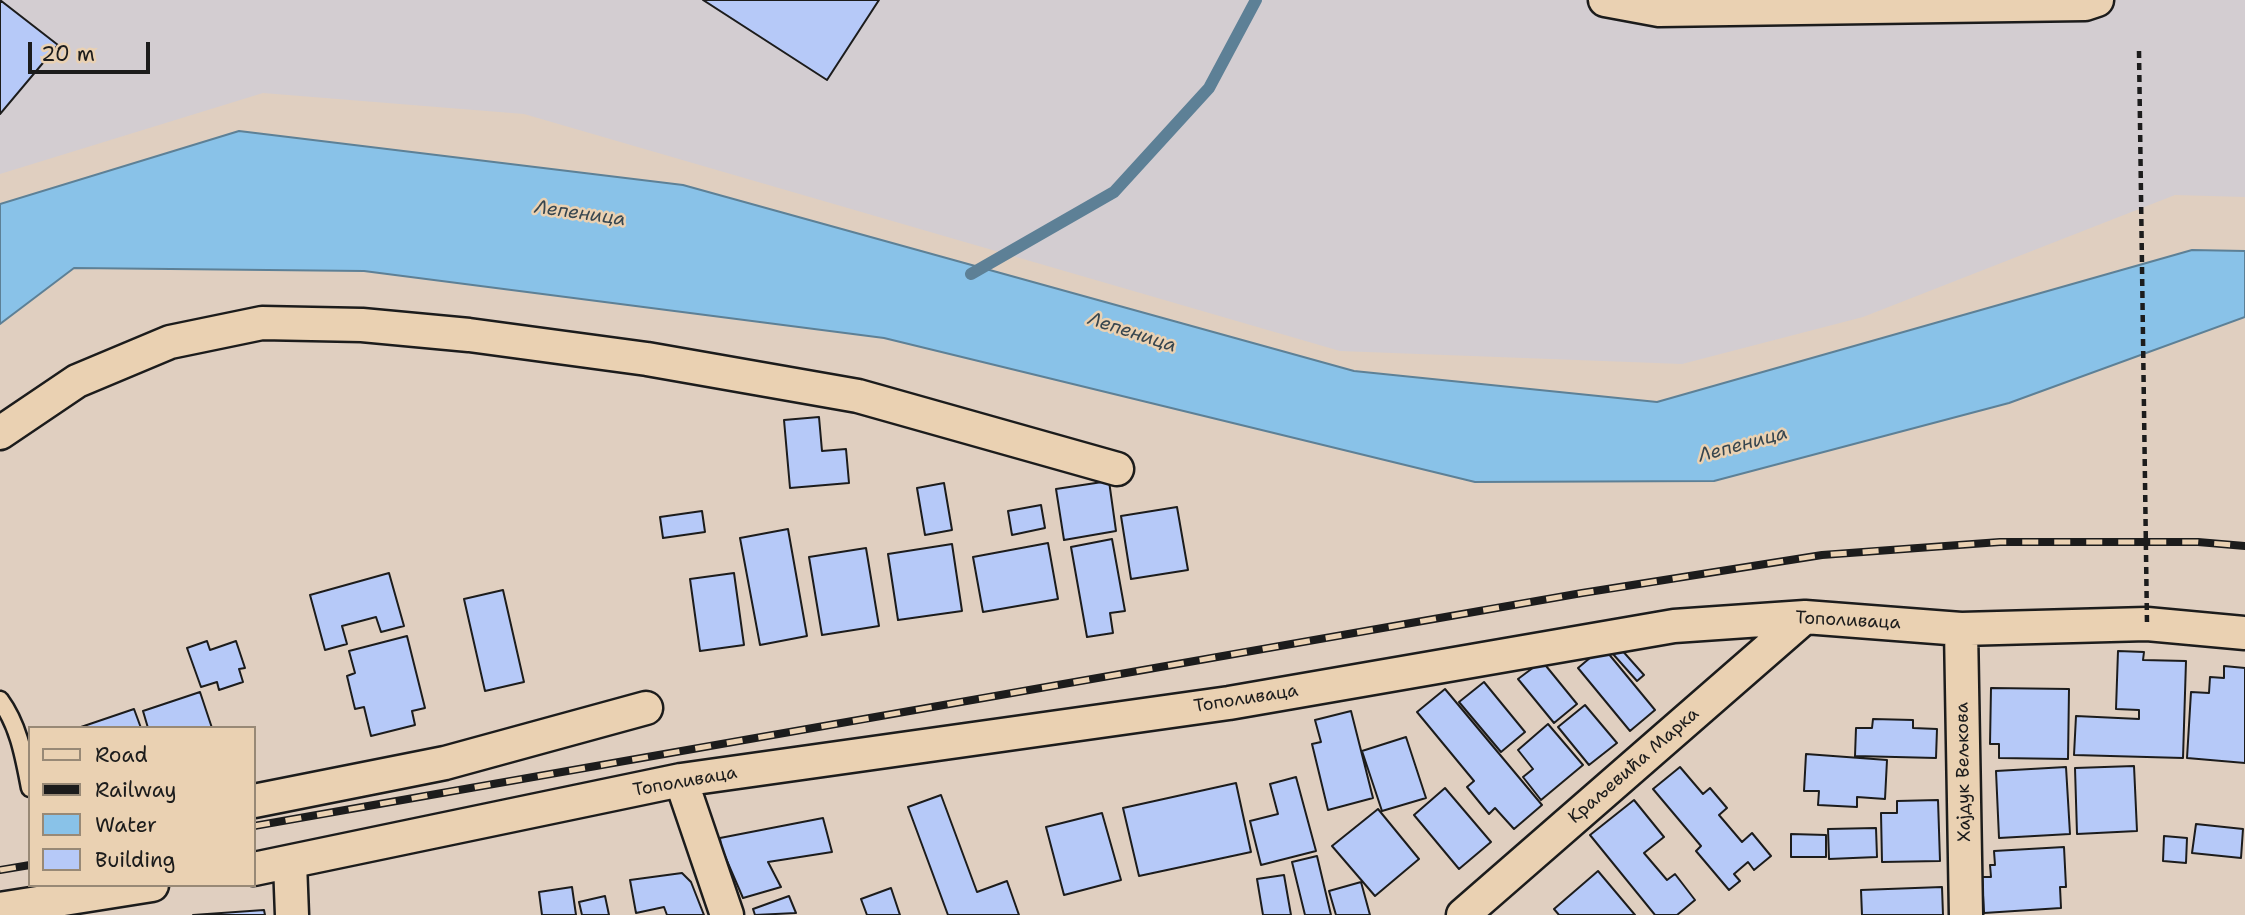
<!DOCTYPE html>
<meta charset="utf-8">
<style>
body{margin:0}
#map{position:relative;width:2245px;height:915px;overflow:hidden;background:#e0cfc0;font-family:"Shantell Sans",sans-serif}
canvas{display:block}
.legend{position:absolute;left:28px;top:726px;width:228px;height:161px;box-sizing:border-box;background:#ead1b2;border:2px solid #988976;margin:0;padding:9px 12px;list-style:none;font-size:21px;color:#1c1c1c}
.legend li{display:flex;align-items:center;gap:14px;height:35px}
.legend b{width:35px;border:2px solid #988976}
.scale{position:absolute;left:28px;top:42px;width:122px;height:32px;box-sizing:border-box;border:4px solid #1c1c1c;border-top:0;padding-left:9px;font-size:21px;line-height:24px;white-space:nowrap;color:#1c1c1c;-webkit-text-stroke:5px #ead1b2;paint-order:stroke}
</style>
<div id="map">
<canvas width="2245" height="915"></canvas>
<ul class="legend">
<li><b style="height:9px;background:#ead1b2"></b>Road</li>
<li><b style="height:9px;background:#1c1c1c"></b>Railway</li>
<li><b style="height:19px;background:#89c2e8"></b>Water</li>
<li><b style="height:19px;background:#b6c9f8"></b>Building</li>
</ul>
<div class="scale">20 m</div>
</div>
<script>
const ctx = document.querySelector('canvas').getContext('2d');
ctx.lineJoin = 'round';
function fill(path, color) { ctx.fillStyle = color; ctx.fill(path, 'evenodd'); }
function trace(path, color, width, dash) { ctx.strokeStyle = color; ctx.lineWidth = width; ctx.lineCap = dash ? 'butt' : 'round'; ctx.setLineDash(dash || []); ctx.stroke(path); }
function label(font, color, halo, rows, align = 'center') {
  ctx.font = font + ' "Shantell Sans",sans-serif'; ctx.lineWidth = 5; ctx.setLineDash([]); ctx.textBaseline = 'middle'; ctx.strokeStyle = halo; ctx.fillStyle = color; for (const [text, x, y, turn = 0] of rows) {
    ctx.save(); ctx.translate(x, y); ctx.rotate((+turn || 0) * Math.PI / 180); ctx.textAlign = isNaN(turn) ? turn : align; if (halo) ctx.strokeText(text, 0, 0); ctx.fillText(text, 0, 0); ctx.restore();
  }
}
fill(new Path2D(`
 M0,0H2245V197L2175,195L1863,317L1682,364L1340,351L524,114L263,93L0,174Z`), '#d3cdd1');
const water = new Path2D(`
 M239,131L683,185L1354,371L1657,402L2192,250L2245,251V317L2009,403L1714,481L1475,482L884,338L364,271L74,268L0,324V204Z`);
fill(water, '#89c2e8');
trace(water, '#5d8096', 2);
trace(new Path2D(`
 M971,274L1114,192L1209,88L1256,0`), '#5d8096', 12);
const building = new Path2D(`
 M0,0L58,45L0,114Z
 M703,0H879L827,80Z
 M819,417L822,451L846,449L849,483L790,488L784,420Z
 M1109,481L1116,531L1064,540L1056,489Z
 M944,483L952,530L925,535L917,488Z
 M1041,505L1045,528L1012,535L1008,511Z
 M1177,507L1188,570L1131,579L1121,516Z
 M702,511L705,532L663,538L660,517Z
 M788,529L807,636L760,645L740,538Z
 M1112,539L1125,611L1110,613L1113,633L1087,637L1071,547Z
 M1048,543L1058,599L983,612L973,557Z
 M952,544L962,611L898,620L888,554Z
 M866,548L879,626L822,635L809,557Z
 M389,573L404,626L381,632L376,617L342,626L347,644L325,650L310,595Z
 M734,573L744,645L700,651L690,579Z
 M503,590L524,682L485,691L464,599Z
 M407,636L425,708L412,711L415,725L371,736L364,707L355,709L347,676L355,673L349,651Z
 M207,641L210,650L236,641L245,668L239,669L243,682L219,690L217,682L201,687L187,648Z
 M1603,647L1655,710L1630,731L1578,668Z
 M1620,648L1644,675L1637,681L1613,654Z
 M2118,651L2144,652L2143,660L2186,661L2183,758L2074,755L2076,716L2139,719V710L2116,709Z
 M1542,661L1577,704L1554,723L1518,679Z
 M2224,666L2245,668V763L2187,758L2191,692L2209,693L2210,677L2224,678Z
 M1484,682L1525,732L1501,752L1459,702Z
 M1991,688L2069,689L2068,759L1999,758V744H1990Z
 M1445,689L1542,805L1514,829L1495,808L1489,814L1467,787L1474,781L1417,712Z
 M200,692L212,728H148L143,711Z
 M1585,705L1617,743L1589,765L1558,727Z
 M134,709L141,728H78Z
 M1351,711L1373,798L1328,810L1312,744L1321,742L1315,720Z
 M1873,719L1913,720V728L1937,729L1936,758L1855,756L1856,728H1872Z
 M1548,724L1583,765L1541,800L1523,777L1533,769L1518,750Z
 M1406,737L1426,798L1382,811L1362,751Z
 M1806,754L1887,760L1885,799L1857,797V807L1818,805L1819,791H1804Z
 M2134,766L2137,831L2077,834L2075,768Z
 M1680,767L1703,794L1710,788L1727,808L1719,815L1742,842L1752,833L1771,856L1754,870L1748,862L1734,874L1740,881L1729,890L1696,851L1701,846L1653,789Z
 M2066,767L2070,834L1999,838L1996,771Z
 M1296,777L1316,851L1261,865L1250,821L1278,814L1270,784Z
 M1236,783L1251,852L1139,876L1123,808Z
 M1445,788L1491,842L1459,869L1414,815Z
 M941,795L977,892L1007,881L1019,915H948L908,807Z
 M1634,800L1664,837L1644,853L1667,880L1675,874L1695,900L1677,915H1655L1590,835Z
 M1938,800L1940,861L1882,862L1881,813H1897V801Z
 M1378,809L1419,859L1375,896L1332,846Z
 M1102,813L1121,880L1064,895L1046,827Z
 M823,818L832,852L768,862L781,887L743,898L721,847L720,838Z
 M2196,824L2243,829L2241,858L2192,853Z
 M1876,828L1877,857L1829,859L1828,829Z
 M1791,834L1826,835V857H1791Z
 M2164,836L2187,838L2186,863L2163,861Z
 M2064,847L2066,887H2060L2061,908L1984,913L1982,877H1991L1990,865H1995L1994,851Z
 M1317,856L1331,915H1305L1292,862Z
 M1598,871L1635,915H1559L1554,909Z
 M682,873L691,882L704,915H667L664,907L636,913L630,880Z
 M1284,875L1291,915H1263L1257,879Z
 M1361,882L1370,915H1336L1329,891Z
 M572,887L576,915H542L539,892Z
 M1942,887L1943,915H1862L1861,890Z
 M891,888L900,915H867L861,899Z
 M605,896L609,915H582L579,902Z
 M789,896L796,913L755,915L753,909Z
 M264,910L265,915H193Z`);
fill(building, '#b6c9f8');
trace(building, '#1c1c1c', 2);
const lane = new Path2D(`
 M0,700C19,726 24,757 30,788`);
const street = new Path2D(`
 M1605,0L1659,10L2085,4L2097,0
 M0,433L77,381L170,342L262,323L362,325L469,335L647,359L858,396L1117,469
 M1961,629L1966,915
 M681,780L727,915
 M254,801L445,763L646,708
 M290,863L292,915
 M254,869L681,780L1229,703L1674,626L1805,617L1961,629L2147,624L2245,633
 M0,909L152,885
 M1463,915L1805,617`);
trace(lane, '#1c1c1c', 21);
trace(street, '#1c1c1c', 37);
trace(lane, '#ead1b2', 16);
trace(street, '#ead1b2', 32);
const rail = new Path2D(`
 M254,826L1582,593L1822,555L2000,542H2198L2245,546
 M0,870L30,865`);
trace(rail, '#1c1c1c', 8);
trace(rail, '#ead1b2', 5, [16]);
trace(new Path2D(`
 M2139,51L2147,624`), '#1c1c1c', 4.5, [7, 5]);
label('18px', '#1c1c1c', '#ead1b2', [
 ["Тополиваца",1848,621,3],
 ["Тополиваца",1246,699,-9],
 ["Краљевића Марка",1634,766,-41],
 ["Хајдук Вељкова",1964,772,-91],
 ["Тополиваца",685,782,-10]
]);
label('italic 19px', '#37464f', '#ead1b2', [
 ["Лепеница",580,214,8],
 ["Лепеница",1132,333,18],
 ["Лепеница",1743,445,-15]
]);
</script>
